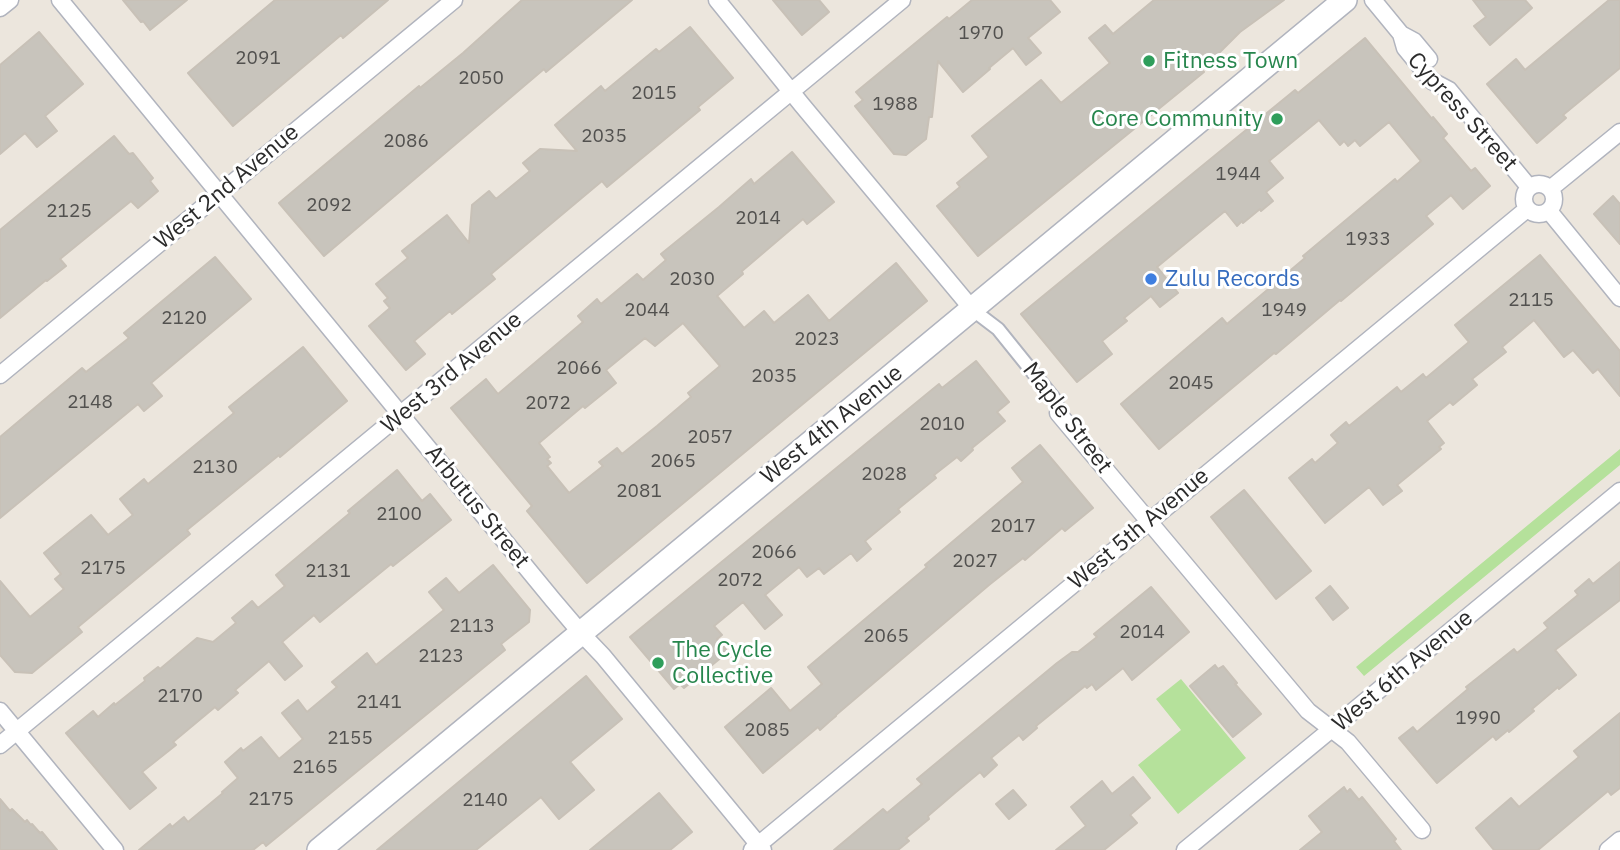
<!DOCTYPE html>
<style>
body{margin:0}
canvas{display:block;background:#ece6dd}
</style>
<canvas width="1620" height="850"></canvas>
<script>
const ctx = document.querySelector('canvas').getContext('2d');
ctx.lineJoin = 'round';
function fill(path, color) { ctx.fillStyle = color; ctx.fill(path, 'evenodd'); }
function trace(path, color, width, dash) { ctx.strokeStyle = color; ctx.lineWidth = width; ctx.lineCap = dash ? 'butt' : 'round'; ctx.setLineDash(dash || []); ctx.stroke(path); }
function label(font, color, halo, rows, align = 'center') {
  ctx.font = font + ' "IBM Plex Sans",sans-serif'; ctx.lineWidth = 6; ctx.setLineDash([]); ctx.textBaseline = 'middle'; ctx.strokeStyle = halo; ctx.fillStyle = color; for (const [text, x, y, turn = 0] of rows) {
    ctx.save(); ctx.translate(x, y); ctx.rotate((+turn || 0) * Math.PI / 180); ctx.textAlign = isNaN(turn) ? turn : align; if (halo) ctx.strokeText(text, 0, 0); ctx.fillText(text, 0, 0); ctx.restore();
  }
}
fill(new Path2D(`
 M1620,449V465L1364,676L1356,667Z
 M1181,679L1246,758L1178,814L1138,765L1181,730L1156,699Z`), '#b5e19b');
const building = new Path2D(`
 M123,0H187L150,30L143,21L141,22Z
 M275,0H388L343,38L341,35L233,126L188,73Z
 M522,0H632L546,72L544,69L324,256L279,203L419,86L420,88L463,53Z
 M773,0H819L829,12L802,35Z
 M972,0H1050L1060,12L1028,38L1041,53L1026,65L1013,48L989,68L990,69L963,92L938,61L932,117H929L926,139L906,155L894,154L855,106L863,100L856,92L947,17L949,19Z
 M1154,0H1284L1240,32L1202,70L1204,72L978,256L937,206L960,187L957,183L989,157L972,136L1041,80L1061,103L1110,63L1089,38L1105,25L1113,34Z
 M1473,0H1525L1532,8L1490,45L1474,26L1486,17Z
 M1609,0H1620V68L1563,115L1566,118L1537,143L1487,84L1516,59L1525,70Z
 M690,27L733,78L698,107L700,110L607,187L602,181L491,274L495,279L452,314L450,311L414,341L425,354L406,370L369,326L390,308L384,301L388,298L376,284L408,258L402,251L447,215L469,243L472,205L489,191L496,199L530,171L523,163L540,149L577,151L555,125L601,86L605,91L656,49L659,52Z
 M39,32L83,84L45,116L57,131L37,147L25,133L0,154V65Z
 M1365,38L1432,119L1433,117L1447,134L1443,138L1471,171L1475,168L1490,186L1463,209L1451,195L1426,216L1433,224L1341,301L1340,300L1276,354L1274,353L1159,449L1121,404L1222,318L1227,324L1305,258L1303,256L1395,179L1397,182L1421,161L1389,122L1360,146L1355,140L1348,146L1344,141L1340,145L1319,120L1269,161L1283,178L1266,192L1273,201L1261,211L1260,209L1243,223L1242,221L1237,226L1225,211L1157,267L1178,293L1160,307L1151,296L1124,318L1127,321L1102,341L1112,354L1077,382L1021,314L1295,90L1298,93Z
 M114,136L129,154L133,153L153,178L150,181L158,191L138,208L131,201L60,259L66,266L47,281L46,280L0,318V230Z
 M792,152L834,202L807,224L803,219L742,271L743,274L717,296L744,328L764,311L774,323L808,295L829,321L896,263L927,301L587,583L527,511L532,506L451,408L486,379L498,394L583,322L578,316L597,299L601,304L637,274L643,280L666,260L661,254L719,207L751,179L754,184ZM683,323L720,366L688,393L691,397L657,426L622,454L617,448L599,462L603,466L569,493L547,466L551,463L547,459L550,457L539,443L583,406L585,408L616,383L606,370L645,338L655,346Z
 M1613,196L1620,204V244L1594,214Z
 M1540,255L1620,351V396L1598,369L1593,373L1573,350L1564,357L1534,320L1502,347L1506,352L1472,379L1477,385L1453,405L1450,402L1427,421L1444,443L1439,447L1441,449L1397,485L1402,491L1383,505L1369,487L1325,523L1289,478L1312,459L1315,463L1338,443L1331,435L1346,422L1349,426L1397,387L1401,392L1423,374L1426,378L1469,342L1455,325Z
 M215,257L251,299L151,383L162,396L144,411L138,404L0,518V437L82,368L86,372L129,338L124,333Z
 M303,347L347,401L280,457L279,455L187,530L190,534L78,627L82,632L32,673L15,672L0,655V581L30,617L64,589L55,579L61,574L44,553L91,515L108,535L133,515L120,499L144,479L148,484L234,413L229,407Z
 M976,361L1009,402L997,412L1005,421L972,448L973,450L961,461L957,457L934,475L936,478L898,509L900,512L865,541L871,549L857,561L851,553L824,574L819,568L807,577L799,567L765,595L782,615L765,629L743,602L714,626L722,635L717,639L728,652L684,688L680,684L674,689L630,637L939,384L942,388Z
 M1040,445L1093,508L1065,531L1062,528L1025,560L1023,558L989,585L836,715V716L830,721L820,730L818,727L763,773L725,727L771,688L790,711L822,684L808,667L927,567L925,565L1023,482L1012,468Z
 M397,470L422,501L430,494L451,520L393,566L391,564L320,622L314,615L282,642L302,666L285,680L269,661L235,690L238,693L218,710L215,707L173,742L176,745L142,772L156,788L130,809L66,733L93,711L98,717L114,703L115,705L145,681L144,678L158,667L160,669L197,638L213,642L236,623L232,618L252,601L258,608L285,586L276,575L350,513L348,511Z
 M1244,490L1311,571L1276,599L1211,517Z
 M1620,562V600L1555,650L1576,675L1559,689L1558,687L1532,709L1534,711L1509,732L1508,730L1496,740L1493,736L1437,783L1399,738L1413,727L1417,732L1468,689L1466,687L1514,649L1517,653L1548,628L1544,623L1578,595L1575,591L1589,579L1593,584Z
 M493,565L530,610L529,622L501,644L505,650L266,846L263,842L253,850H139L170,824L172,827L184,817L188,822L223,793L222,792L238,778L225,762L241,748L243,751L261,737L279,759L303,739L282,713L298,700L307,712L337,687L332,682L367,653L376,665L444,610L429,592L446,578L459,593Z
 M1330,586L1348,608L1333,620L1316,598Z
 M1151,587L1189,632L1132,680L1123,668L1096,690L1092,684L1087,688L1085,686L1036,726L1037,728L1023,740L1019,735L991,758L997,765L984,777L980,772L956,792L928,816L929,819L906,838L909,841L898,850H834L883,809L887,813L922,784L917,779L1057,663L1072,652H1078L1097,637L1094,634Z
 M1215,665L1218,669L1223,666L1237,683L1235,684L1261,714L1233,737L1190,686Z
 M586,676L622,719L570,762L594,790L559,819L541,797L476,850H377Z
 M1620,713V788L1611,795L1608,791L1538,850H1494L1476,828L1511,798L1519,807L1579,757L1574,751Z
 M1133,777L1150,798L1130,815L1137,823L1104,850H1056L1086,826L1071,807L1102,781L1112,794Z
 M1344,787L1347,792L1350,789L1359,800L1362,797L1396,839L1394,841L1401,850H1300L1322,832L1309,816Z
 M1013,790L1026,805L1009,819L996,804Z
 M659,793L692,832L670,850H590Z
 M0,799L10,811L12,809L25,822L27,820L31,825L32,824L40,833L42,832L57,850H0Z`);
fill(building, '#c8c4bc');
trace(building, '#c8c1b7', 2);
const pedestrian = new Path2D(`
 M973,310L998,329L1056,401L1058,413`);
const minor = new Path2D(`
 M60,0L553,600L581,633L603,656L763,850
 M717,0L802,105L973,310
 M1373,0L1401,34L1405,48L1432,81L1449,90L1529,187
 M0,8L10,0
 M1401,34L1414,41L1429,59
 M1524 199a15 15 0 1 1 30 0a15 15 0 1 1-30 0Z
 M1550,189L1620,132
 M1549,211L1620,298
 M0,375L454,0
 M1058,413L1308,711L1348,742L1422,830
 M0,711L115,850
 M0,745L902,0
 M752,850L1527,209
 M1185,850L1620,491
 M1608,850L1620,840`);
const secondary = new Path2D(`
 M319,850L1345,0`);
trace(pedestrian, '#b1b4be', 16);
trace(minor, '#b1b4be', 19);
trace(secondary, '#b1b4be', 26);
trace(pedestrian, '#fff', 12);
trace(minor, '#fff', 16);
trace(secondary, '#fff', 23);
for (const [x, y, r, color] of [
 [1149,61,7,"#2e9e5b"],
 [1277,119,7,"#2e9e5b"],
 [1151,279,7,"#3f7fe0"],
 [658,663,7,"#2e9e5b"]
]) { const dot = new Path2D(); dot.arc(x, y, r, 0, 2 * Math.PI); ctx.fillStyle = color; ctx.fill(dot); trace(dot, '#fff', 2.5); }
label('19px', '#52514f', null, [
 ["1970",981,34],
 ["2091",258,59],
 ["2050",481,79],
 ["2015",654,94],
 ["1988",895,105],
 ["2035",604,137],
 ["2086",406,142],
 ["1944",1238,175],
 ["2092",329,206],
 ["2125",69,212],
 ["2014",758,219],
 ["1933",1368,240],
 ["2030",692,280],
 ["2115",1531,301],
 ["2044",647,311],
 ["1949",1284,311],
 ["2120",184,319],
 ["2023",817,340],
 ["2066",579,369],
 ["2035",774,377],
 ["2045",1191,384],
 ["2148",90,403],
 ["2072",548,404],
 ["2010",942,425],
 ["2057",710,438],
 ["2065",673,462],
 ["2130",215,468],
 ["2028",884,475],
 ["2081",639,492],
 ["2100",399,515],
 ["2017",1013,527],
 ["2066",774,553],
 ["2027",975,562],
 ["2175",103,569],
 ["2131",328,572],
 ["2072",740,581],
 ["2113",472,627],
 ["2014",1142,633],
 ["2065",886,637],
 ["2123",441,657],
 ["2170",180,697],
 ["2141",379,703],
 ["1990",1478,719],
 ["2085",767,731],
 ["2155",350,739],
 ["2165",315,768],
 ["2175",271,800],
 ["2140",485,801]
]);
label('23px', '#27864d', '#fff', [
 ["Fitness Town",1163,61],
 ["Core Community",1263,119,"right"],
 ["The Cycle",672,650],
 ["Collective",672,676]
], 'left');
label('23px', '#2b2b2b', '#fff', [
 ["Cypress Street",1462,112,48],
 ["West 2nd Avenue",227,187,-40],
 ["West 3rd Avenue",452,373,-40],
 ["Maple Street",1067,418,53],
 ["West 4th Avenue",832,425,-39],
 ["Arbutus Street",477,507,51],
 ["West 5th Avenue",1139,529,-40],
 ["West 6th Avenue",1403,671,-40]
]);
label('23px', '#366cbe', '#fff', [
 ["Zulu Records",1165,279]
], 'left');
</script>
